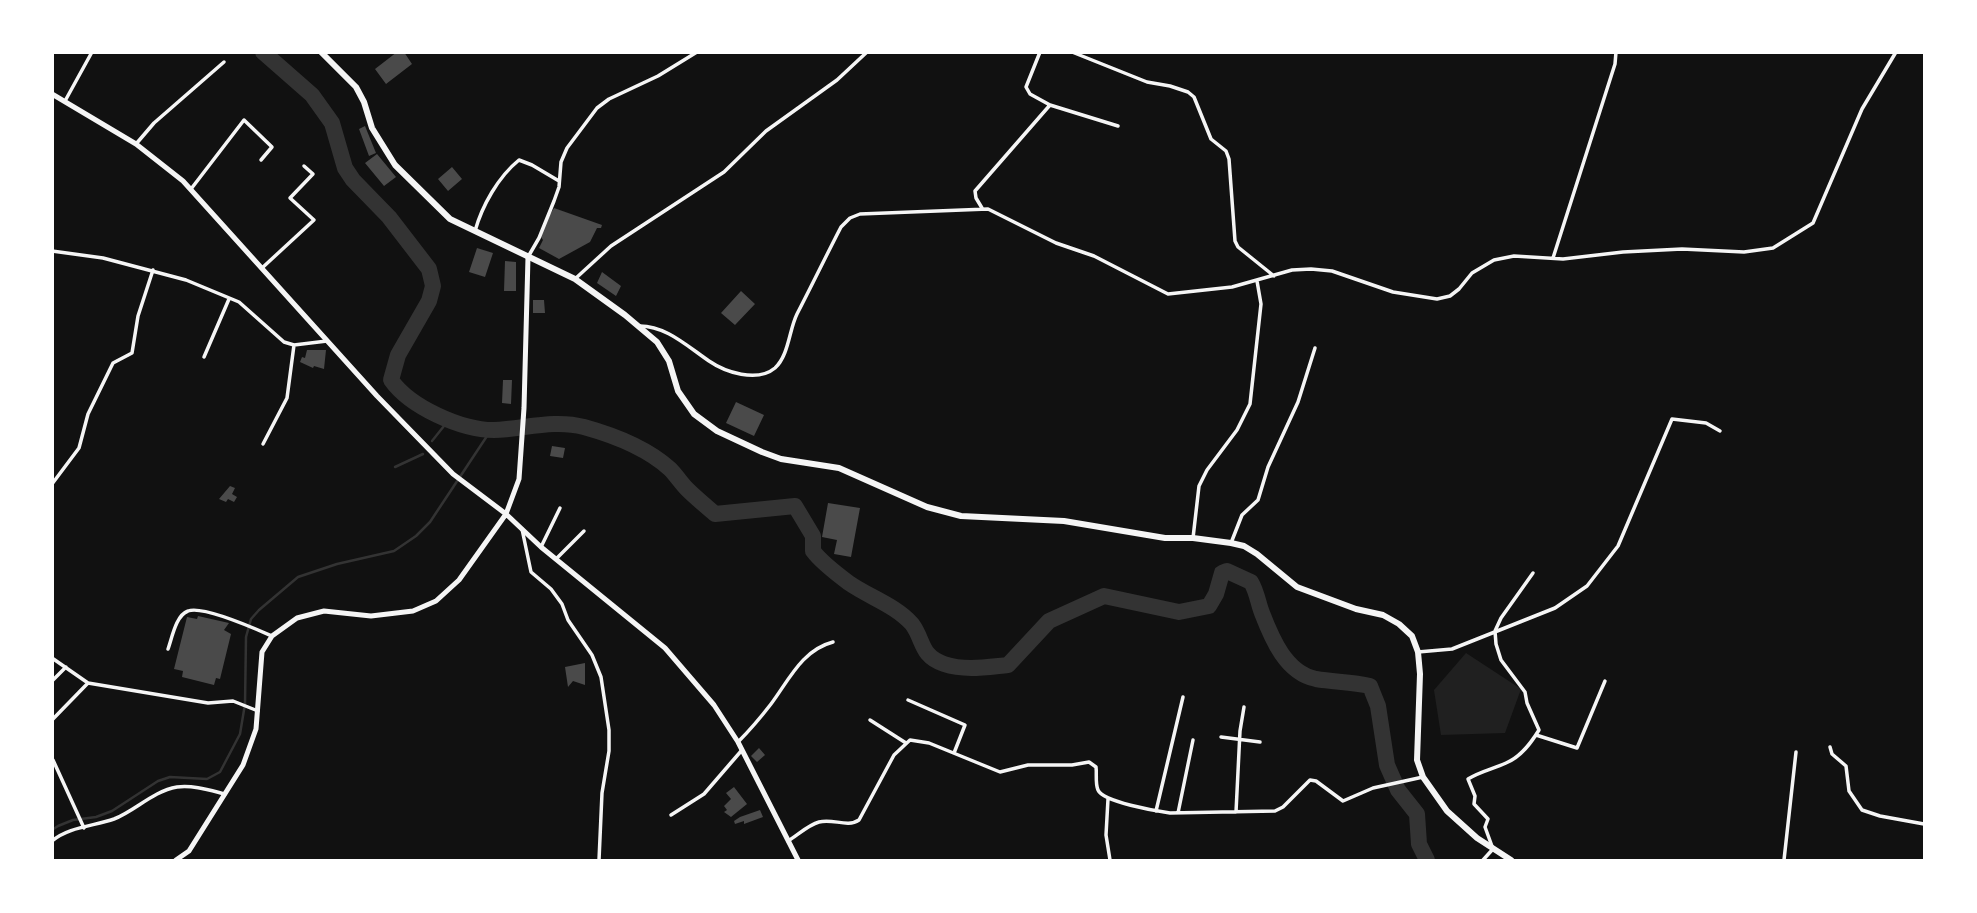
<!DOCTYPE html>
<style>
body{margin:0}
#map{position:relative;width:1977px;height:913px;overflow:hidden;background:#111;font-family:"PT Sans Narrow",sans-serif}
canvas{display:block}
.frame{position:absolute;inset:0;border:54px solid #fff;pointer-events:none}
</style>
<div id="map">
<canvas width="1977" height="913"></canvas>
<div class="frame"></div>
</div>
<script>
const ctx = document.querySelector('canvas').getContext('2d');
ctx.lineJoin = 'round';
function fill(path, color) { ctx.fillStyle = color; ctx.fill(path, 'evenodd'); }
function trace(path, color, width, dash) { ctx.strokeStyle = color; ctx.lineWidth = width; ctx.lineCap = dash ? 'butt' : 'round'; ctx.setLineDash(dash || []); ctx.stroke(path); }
fill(new Path2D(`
 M1466,653L1521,689L1505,733L1441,735L1434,690Z`), '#202020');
trace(new Path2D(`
 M432,441L448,421
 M395,467L423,454
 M52,830L58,826L73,820L96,817L112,811L158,781L170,777L207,779L220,772L240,734L245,704L246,637L251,619L259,610L298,577L337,564L394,551L416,536L430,522L491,430`), '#333', 2.5);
trace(new Path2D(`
 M263,52L312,95L332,123L345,168L353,180L389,217L429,269L433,286L429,301L398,355L391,380C410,407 461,430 494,430C524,429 554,419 584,427C613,435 648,449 670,469C676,475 681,483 687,489C696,498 706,506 715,514L795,506L813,536V551C822,563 837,574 849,583C869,597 895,605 912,624C924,640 920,656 944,664C965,671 987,667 1008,665L1049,621L1104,596L1179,612L1209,606L1216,594L1222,573L1227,571L1251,582C1257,592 1258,603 1262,613C1272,639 1286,673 1316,679C1334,682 1352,682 1370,686L1378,706L1387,765L1398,790L1417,814L1419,844L1427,860`), '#333', 16);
fill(new Path2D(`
 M397,52H404L412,64L386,84L375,69Z
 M365,126L376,153L369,156L359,129Z
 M377,154L396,177L384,186L365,163Z
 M452,167L462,179L448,191L438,179Z
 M554,208L602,225L601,228H597L590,242L559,259L539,248L543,240L541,237L544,225Z
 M477,248L493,253L485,277L469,272Z
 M505,261L516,262V291H504Z
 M602,272L621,286L616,296L597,283Z
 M741,291L755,304L735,325L721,313Z
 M533,300H544L545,313H533Z
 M307,350H326L324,369L314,366L313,368L300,362L302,357L305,358Z
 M503,380H512L511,404L502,403Z
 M736,402L764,415L754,436L726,423Z
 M552,446L565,448L563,458L550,456Z
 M230,486L235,488L232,494L237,497L234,502L228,499L226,502L219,499Z
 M828,503L860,508L851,557L834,554L837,540L822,537Z
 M198,616L229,623L224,630L231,634L220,679L216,678L214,685L182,677L183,671L174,669L187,617L197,619Z
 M585,663V685L573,681L568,687L565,667Z
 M759,748L765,755L757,762L751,756Z
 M734,787L747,804L731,817L724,812L727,810L724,806L731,799L726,793Z
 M760,810L763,817L744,824V821L735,824L734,821L740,817Z`), '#4a4a4a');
trace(new Path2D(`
 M1040,52L1026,87L1030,94L1050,105
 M1072,52L1147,82L1170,86L1188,92L1194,97L1211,139L1226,151L1229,159L1235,241L1238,247L1274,276
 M65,101L92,52
 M136,144L154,123L224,62
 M191,189L244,120L272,147L261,160
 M982,208L976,198L975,191L1050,105L1118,126
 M475,231C482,206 498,177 519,160L532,165L559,181
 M52,251L103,258L186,280L239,302L284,342L294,345L327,341
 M528,257L539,238L554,201L559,187L561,162L567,148L597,108L609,99L658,76L697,52
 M1553,258L1615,64L1616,52
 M262,268L314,220L290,198L313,174L304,166
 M576,278L611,246L724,172L766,131L837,80L867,52
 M638,326C665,325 687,346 709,361C725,372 757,383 775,368C789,355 789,330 797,314C812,285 826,256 841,227L850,218L860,214L988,209L1056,243L1094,256L1168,294L1232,287L1292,270L1311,269L1332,271L1393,292L1437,299L1450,296L1459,289L1472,273L1494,260L1514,256L1563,259L1623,252L1682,249L1744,252L1773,248L1813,223L1862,109L1896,52
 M204,357L229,299
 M263,444L287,398L294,345
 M52,484L79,448L88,414L113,363L132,353L138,316L153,270
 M522,529L531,572L551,589L562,604L568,620L592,655L601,677L609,730V751L602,793L599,860
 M1193,538L1199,486L1207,470L1237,430L1250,404L1261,304L1257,281
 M1231,543L1242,515L1258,500L1268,467L1298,402L1315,348
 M541,547L560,508
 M556,559L584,531
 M168,649C172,638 176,615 188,611C203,605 256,629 272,636
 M1418,652L1452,649L1555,608L1587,586L1618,546L1672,419L1706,423L1720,431
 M52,658L88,683L208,703L233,701L258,711
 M52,681L66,667
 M908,700L965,725L954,753
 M52,720L88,683
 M870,720L906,743
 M1536,735L1577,748L1605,681
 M1221,737L1260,742
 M738,742C750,730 761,717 771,704C789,680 802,650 833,642
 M1830,747L1832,754L1846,766L1849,791L1862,810L1880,816L1924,824
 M53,760L84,828
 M1108,799L1106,835L1110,860
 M1156,811L1183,697
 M1236,812L1240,731L1244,707
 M1178,813L1193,740
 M671,815L704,794L742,750
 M52,841C68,827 94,826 114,819C135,811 153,791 177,787C193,785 209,790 225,794
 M788,841C798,835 808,825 819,822C833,818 847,828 859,820L894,755L910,740L929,743L1000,772L1028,765H1072L1089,762L1096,767C1097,774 1095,783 1098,790C1103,802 1156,811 1170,813L1275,811L1283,807L1310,780L1316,781L1343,801L1373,788L1423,777
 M1483,860L1493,849L1485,827L1488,819L1474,804L1475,796L1468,779C1481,771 1493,769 1506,763C1521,757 1531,743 1539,730L1527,703L1525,692L1501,660L1496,644L1495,631L1501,618L1533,573
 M1784,860L1796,752`), '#f5f5f5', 3.5);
trace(new Path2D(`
 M52,94L136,144L183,181L377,396L453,474L506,514L541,547L665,648L714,705L738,742L798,860
 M176,860L189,851L243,765L256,729L262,652L272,636L297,618L324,611L371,616L413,611L436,601L459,580L506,514L519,479L524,408L528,257`), '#f5f5f5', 5);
trace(new Path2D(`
 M321,52L356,87L364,102L372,128L395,165L450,219L575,279L625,315L657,342L669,361L678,391L694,414L717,431L762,452L781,459L839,468L927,507L961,516L1064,521L1165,538H1193L1231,543L1244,546L1257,554L1297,587L1356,609L1383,615L1399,624L1412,636L1418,652L1420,674L1417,760L1423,777L1447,811L1477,838L1511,860`), '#f5f5f5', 6);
</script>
